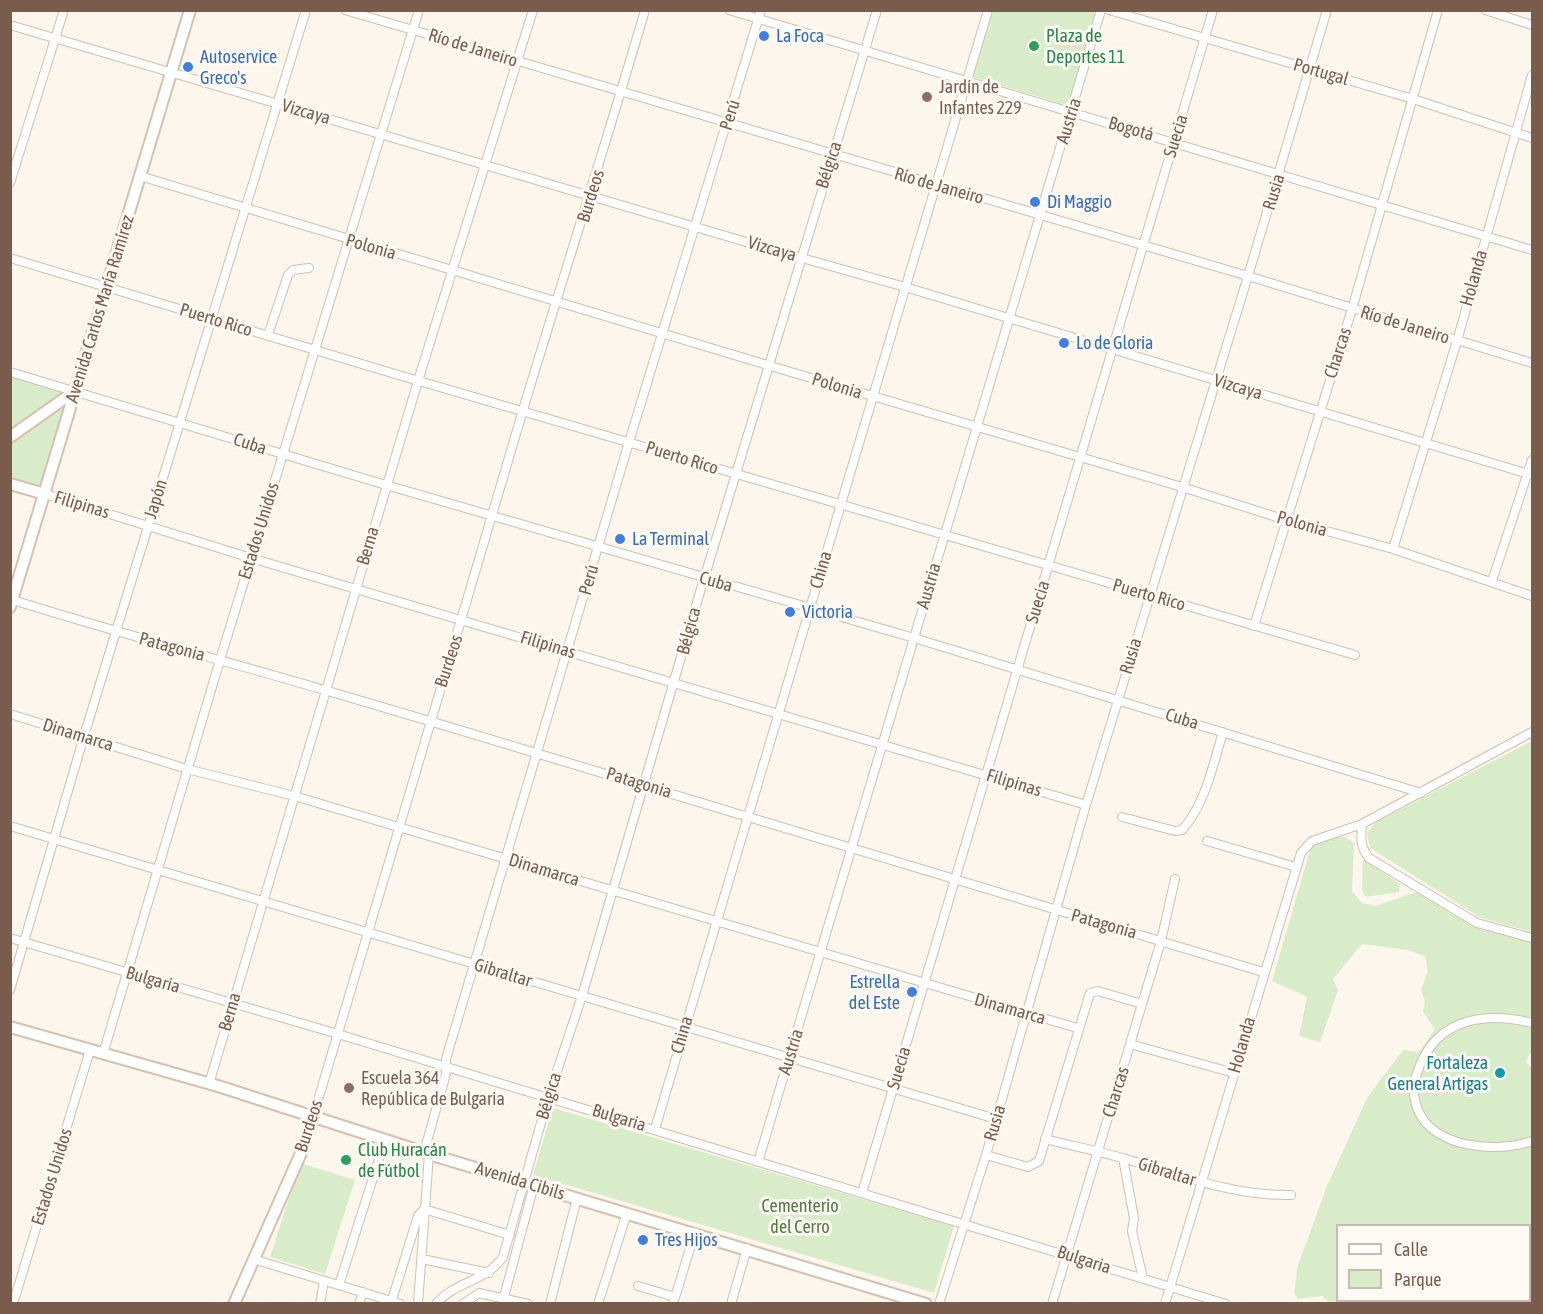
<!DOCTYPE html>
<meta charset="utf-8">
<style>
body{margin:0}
#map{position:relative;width:1543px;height:1314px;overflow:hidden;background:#fdf6ec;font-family:"Asap Condensed",sans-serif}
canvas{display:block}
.frame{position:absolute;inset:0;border:12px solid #7a5c4d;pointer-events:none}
.legend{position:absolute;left:1336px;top:1224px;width:195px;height:78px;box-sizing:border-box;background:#fffaf3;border:2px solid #cabbb1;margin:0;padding:8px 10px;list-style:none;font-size:18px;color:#7a5c4d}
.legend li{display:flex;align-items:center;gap:12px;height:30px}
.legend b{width:30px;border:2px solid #cabbb1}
</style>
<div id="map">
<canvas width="1543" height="1314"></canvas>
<div class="frame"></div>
<ul class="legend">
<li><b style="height:8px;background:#fff"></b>Calle</li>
<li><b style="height:16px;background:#d8ecc9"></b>Parque</li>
</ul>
</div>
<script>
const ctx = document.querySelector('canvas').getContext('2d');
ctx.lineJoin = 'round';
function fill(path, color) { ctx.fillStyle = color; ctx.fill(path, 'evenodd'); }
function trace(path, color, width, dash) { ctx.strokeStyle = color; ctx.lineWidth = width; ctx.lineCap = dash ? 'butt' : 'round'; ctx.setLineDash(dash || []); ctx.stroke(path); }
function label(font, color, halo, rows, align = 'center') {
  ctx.font = font + ' "Asap Condensed",sans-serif'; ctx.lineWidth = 6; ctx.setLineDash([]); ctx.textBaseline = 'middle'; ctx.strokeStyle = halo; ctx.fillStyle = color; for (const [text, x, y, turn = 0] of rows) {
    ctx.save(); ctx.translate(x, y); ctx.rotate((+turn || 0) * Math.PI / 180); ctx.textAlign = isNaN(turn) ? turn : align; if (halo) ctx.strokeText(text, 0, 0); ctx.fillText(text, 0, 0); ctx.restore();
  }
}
fill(new Path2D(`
 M1093,10L1096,18L1071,101L1066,105L973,77L992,11Z
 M10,375L61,390L62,393L10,432Z
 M65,404L40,488L11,480L10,441Z
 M1532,741V932L1481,918L1370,848L1367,833L1376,822Z
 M1333,837H1345L1354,843L1352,891L1362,903L1375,906L1416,892L1479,929L1532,942V1019L1477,1016L1446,1026L1436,1034L1424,1052L1414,1109L1422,1124L1458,1144H1532V1303L1331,1304L1322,1296L1298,1299L1294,1293L1298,1265L1327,1186L1367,1098L1403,1050L1419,1052L1435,1029L1423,1012L1425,1001L1421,990L1428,971L1425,956L1407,950L1362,944L1333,979L1338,990L1320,1042L1299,1036L1307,997L1272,981L1313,840ZM1338,1226H1530V1300H1338Z
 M1363,859L1400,884L1399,892L1366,897L1362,891Z
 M1490,1021L1532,1024V1053L1529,1054L1526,1062L1531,1067L1532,1066V1137C1481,1155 1397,1138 1424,1066C1428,1053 1438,1037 1450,1029C1460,1023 1479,1023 1490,1021Z
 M553,1108L954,1226L934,1293L533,1175Z
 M300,1163L355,1180L325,1274L270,1257Z`), '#d8ecc9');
const street = new Path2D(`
 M345,10L1248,276L1532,363
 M729,10L1532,250
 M1109,10L1413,99L1532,138
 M1485,10L1532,25
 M10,25L770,249L905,287L1532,475
 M140,176L784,370L1182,487L1286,520L1393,549L1532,596
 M10,183L64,10
 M10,258L385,371L1355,655
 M268,335L288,275L293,270L309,268
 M10,372L386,485L914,638L1421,793
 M45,494L251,558L1086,805
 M1393,549L1457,341L1532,75
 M1492,581L1532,460
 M13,600C117,633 223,660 328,691C640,783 951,878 1263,972
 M1254,626L1352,309L1438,10
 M10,714L187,769L294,796L1077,1028
 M1532,732L1362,824C1361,837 1360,847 1369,858L1477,923L1532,938
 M1122,817L1175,831L1182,830C1205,805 1213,765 1223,732
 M10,826L996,1119
 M1207,841L1296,867
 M10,938L338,1034L1226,1304
 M10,990L84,736L306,10
 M1532,1023C1487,1012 1440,1017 1420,1065C1414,1080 1411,1094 1418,1110C1434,1149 1498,1153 1532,1141
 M1130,1044L1234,1073
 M103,1054L220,660L419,10
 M209,1084L418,381L533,10
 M313,1117C383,881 454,646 523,410C563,277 606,144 645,10
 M655,1129L988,10
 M1045,1139C1072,1146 1099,1151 1126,1159C1180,1175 1233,1196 1291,1195
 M424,1152L446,1074V1059L629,442L761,10
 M986,1155L1028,1167L1039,1161L1090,993L1098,991L1142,1004
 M1123,1158L1134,1218L1132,1231L1143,1279
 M758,1162L1101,10
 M862,1193L1213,10
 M253,1259L401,1304
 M422,1259L489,1273
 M339,1285L385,1140
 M638,1286L675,1297
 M504,1297L534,1185
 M392,1300L418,1216L424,1209L510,1235
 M13,1304L90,1050
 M320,1304L324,1281
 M359,1304L363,1292
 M418,1304L429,1154
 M436,1304C455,1281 486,1282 503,1257L548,1098L582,996L700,592L877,10
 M463,1304L479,1293L528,1304
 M550,1304L577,1198
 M598,1304L627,1213
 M673,1304L695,1232
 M731,1304L747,1248
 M939,1304L986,1155L1086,805L1248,276L1327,10
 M1052,1304L1161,941L1175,879
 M1165,1304L1301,853L1312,841L1362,824`);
const secondary = new Path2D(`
 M10,437L75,391
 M10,484L45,494
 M10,607L190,10
 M10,1027L218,1086L429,1154L926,1304
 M234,1304L301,1153L313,1117`);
trace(street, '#d1beb0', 10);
trace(secondary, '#d6c0b0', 14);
trace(street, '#fff', 8);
trace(secondary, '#fff', 10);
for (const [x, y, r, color] of [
 [764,36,6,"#3f7fe0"],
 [1034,46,6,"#2e9e5b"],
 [188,67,6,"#3f7fe0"],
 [927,97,6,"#8d6e63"],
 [1035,202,6,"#3f7fe0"],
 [1064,343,6,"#3f7fe0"],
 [620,539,6,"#3f7fe0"],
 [790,612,6,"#3f7fe0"],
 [912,992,6,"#3f7fe0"],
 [1500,1073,6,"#0f9aa8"],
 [349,1088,6,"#8d6e63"],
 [346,1160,6,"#2e9e5b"],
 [643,1240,6,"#3f7fe0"]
]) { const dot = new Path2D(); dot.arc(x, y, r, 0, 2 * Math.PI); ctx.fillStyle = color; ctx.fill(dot); trace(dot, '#fffaf3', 2); }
label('18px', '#366cbe', '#fffaf3', [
 ["La Foca",776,36],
 ["Autoservice",200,57],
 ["Greco's",200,78],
 ["Di Maggio",1047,202],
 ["Lo de Gloria",1076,343],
 ["La Terminal",632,539],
 ["Victoria",802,612],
 ["Estrella",900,982,"right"],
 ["del Este",900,1003,"right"],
 ["Tres Hijos",655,1240]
], 'left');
label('18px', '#27864d', '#fffaf3', [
 ["Plaza de",1046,36],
 ["Deportes 11",1046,57],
 ["Club Huracán",358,1150],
 ["de Fútbol",358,1171]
], 'left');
label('18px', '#7a5c4d', '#fffaf3', [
 ["Río de Janeiro",473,48,17],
 ["Portugal",1321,72,16],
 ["Vizcaya",306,112,16],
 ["Perú",730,115,-73],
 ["Austria",1069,121,-73],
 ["Bogotá",1131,129,16],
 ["Suecia",1176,136,-73],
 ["Bélgica",829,165,-72],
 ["Río de Janeiro",939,186,16],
 ["Rusia",1274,192,-73],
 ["Burdeos",591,196,-73],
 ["Polonia",371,247,16],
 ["Vizcaya",772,249,16],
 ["Holanda",1474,278,-74],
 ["Avenida Carlos María Ramírez",100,309,-73],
 ["Puerto Rico",216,320,17],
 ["Río de Janeiro",1405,325,17],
 ["Charcas",1338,353,-72],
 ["Polonia",837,386,17],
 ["Vizcaya",1238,387,17],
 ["Cuba",250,444,18],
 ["Puerto Rico",682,458,17],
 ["Japón",156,499,-73],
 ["Filipinas",82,505,17],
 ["Polonia",1302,524,16],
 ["Estados Unidos",259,531,-73],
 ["Berna",368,546,-74],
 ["China",821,570,-74],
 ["Perú",589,580,-74],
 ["Cuba",716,582,16],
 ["Austria",929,586,-74],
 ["Puerto Rico",1149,595,16],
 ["Suecia",1038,602,-73],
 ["Bélgica",689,631,-75],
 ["Filipinas",548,645,17],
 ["Patagonia",172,647,15],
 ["Rusia",1131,656,-73],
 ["Burdeos",449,661,-72],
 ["Cuba",1182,719,17],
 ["Dinamarca",78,735,17],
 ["Patagonia",639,783,17],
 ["Filipinas",1014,783,17],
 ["Dinamarca",544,870,17],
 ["Patagonia",1104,924,16],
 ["Gibraltar",503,973,17],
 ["Bulgaria",153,980,16],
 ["Dinamarca",1010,1009,16],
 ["Berna",230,1012,-74],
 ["China",682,1035,-74],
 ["Holanda",1242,1045,-74],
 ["Austria",791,1052,-73],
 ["Suecia",899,1068,-74],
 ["Charcas",1116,1092,-73],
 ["Bélgica",549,1096,-73],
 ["Bulgaria",619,1118,17],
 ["Rusia",995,1123,-74],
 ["Burdeos",309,1126,-72],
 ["Gibraltar",1167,1172,17],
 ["Estados Unidos",52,1177,-73],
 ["Avenida Cibils",520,1181,17],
 ["Bulgaria",1084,1260,18]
]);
label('18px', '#785e54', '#fffaf3', [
 ["Jardín de",939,87],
 ["Infantes 229",939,108],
 ["Escuela 364",361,1078],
 ["República de Bulgaria",361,1099]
], 'left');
label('18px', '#0d838f', '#fffaf3', [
 ["Fortaleza",1488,1063],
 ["General Artigas",1488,1084]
], 'right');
label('18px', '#537a41', '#fffaf3', [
 ["Cementerio",800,1206],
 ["del Cerro",800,1227]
]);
</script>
